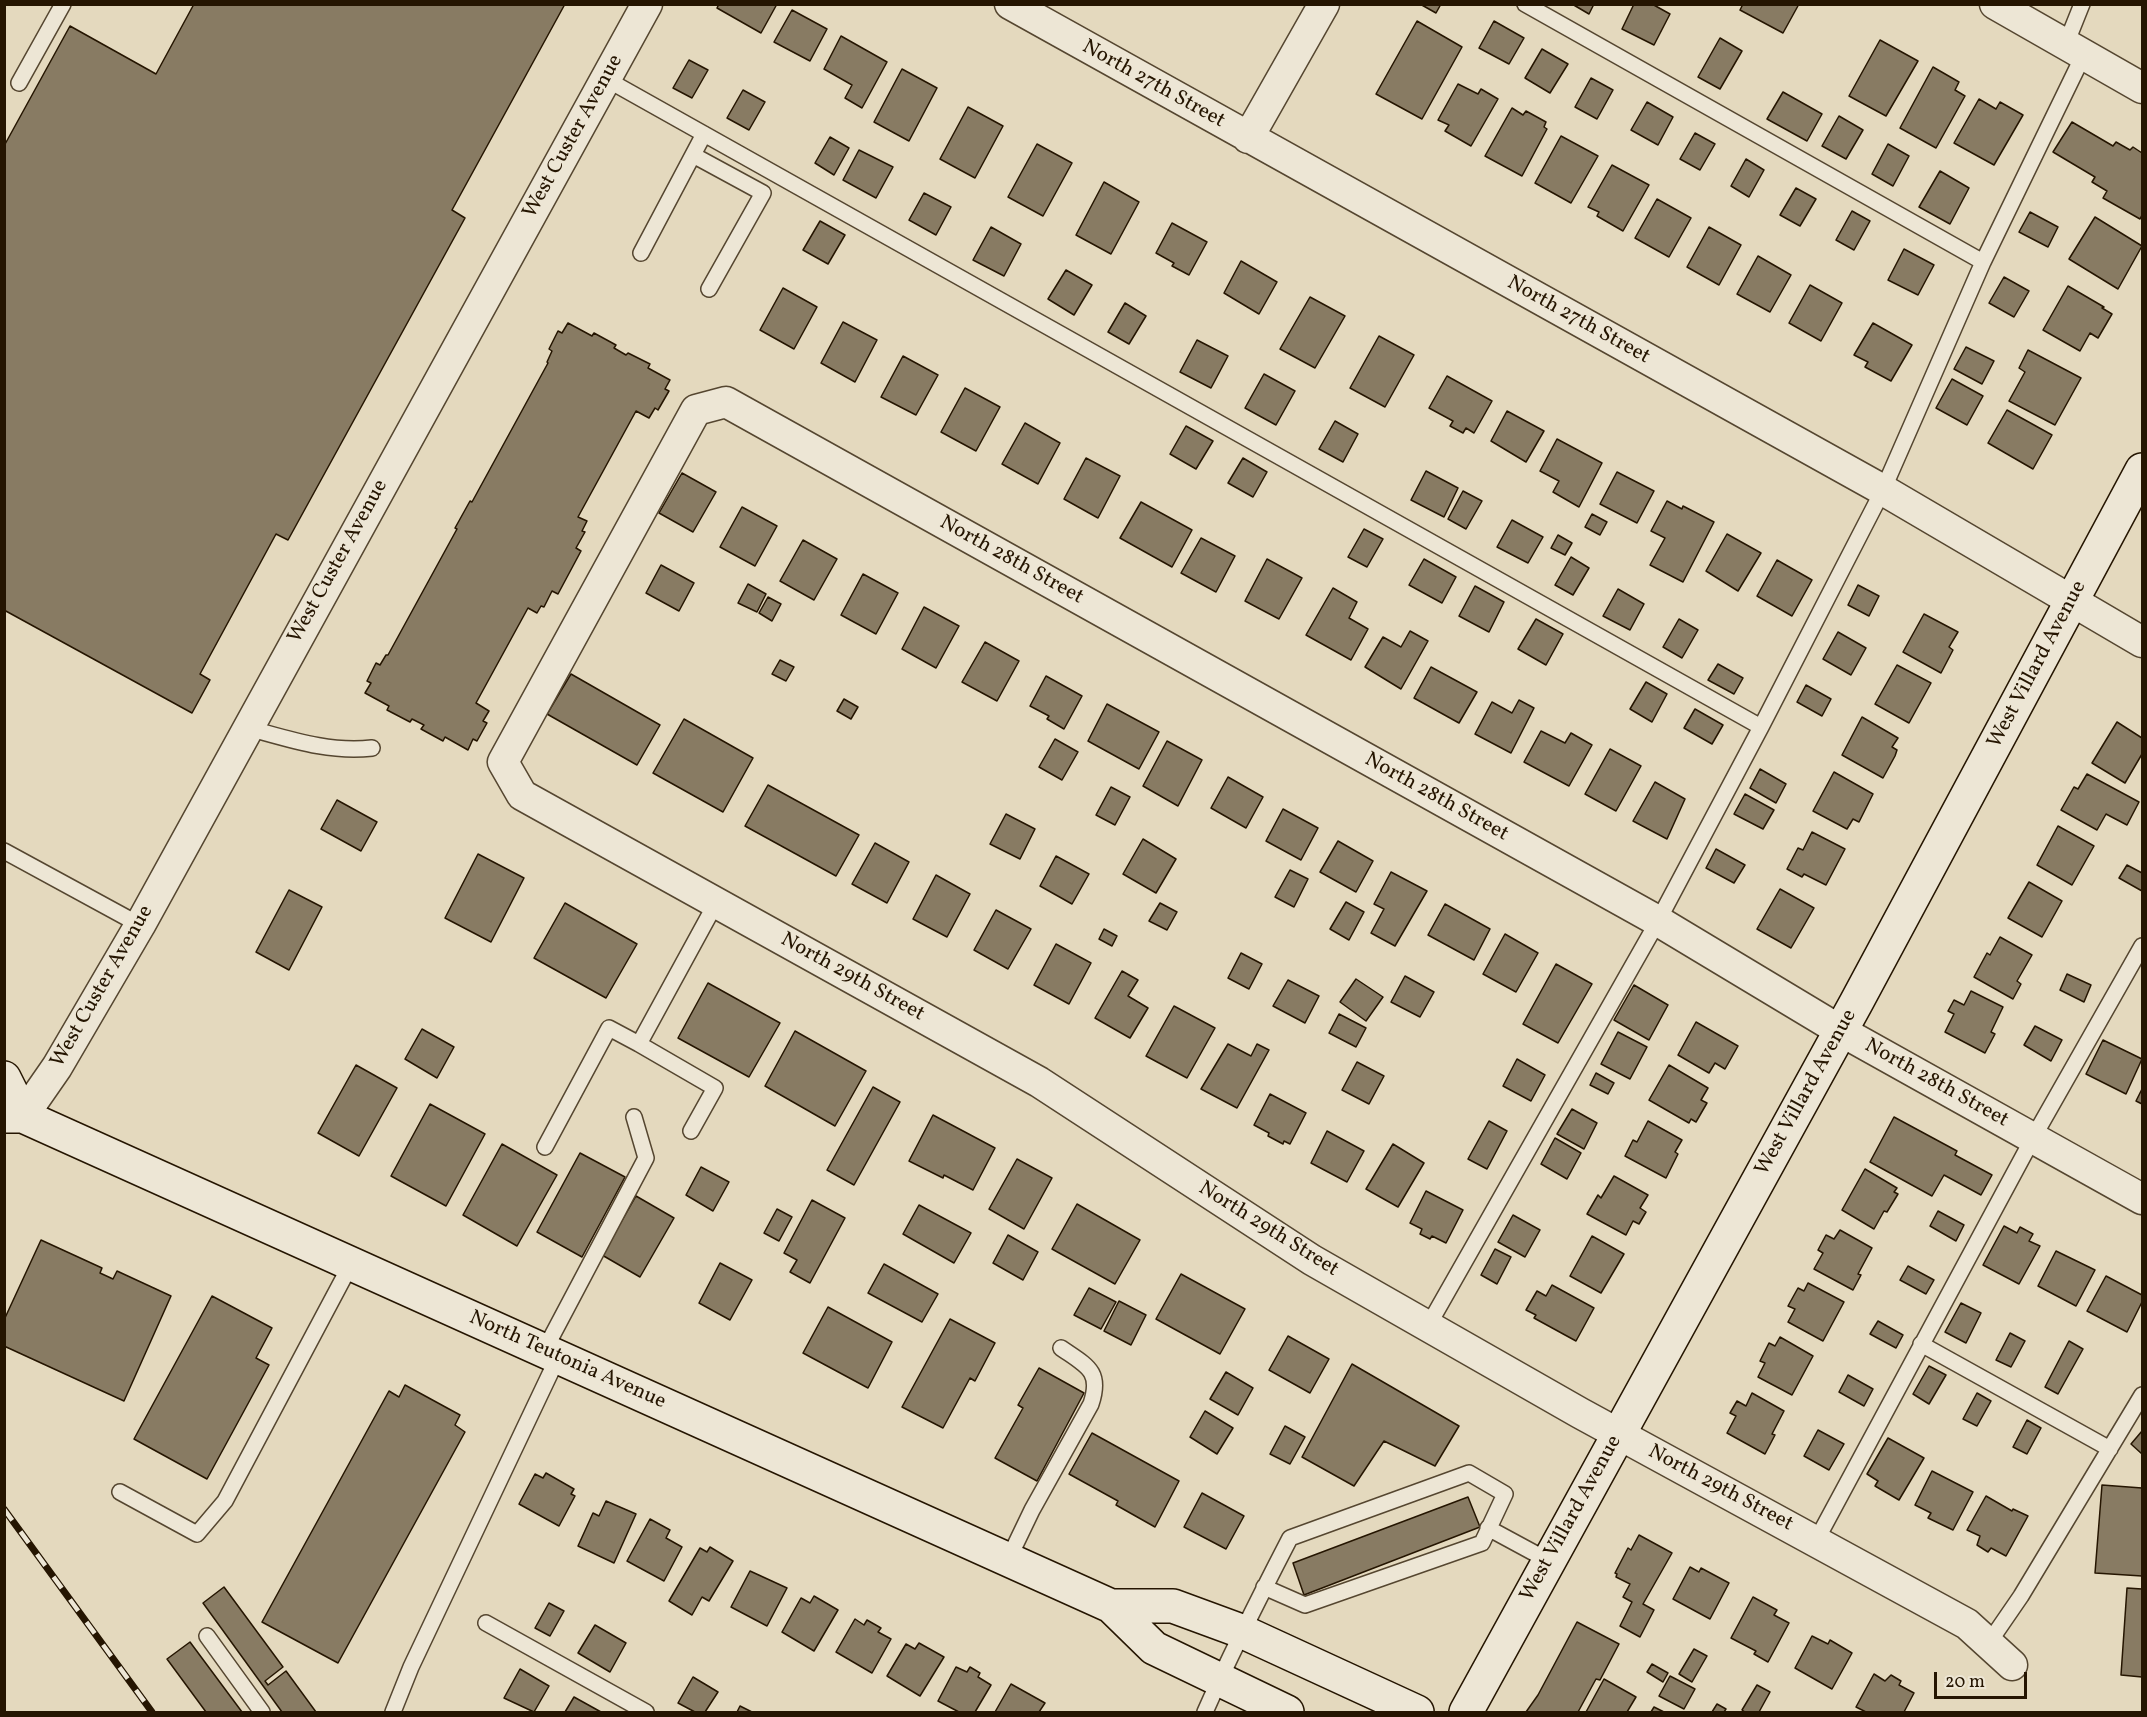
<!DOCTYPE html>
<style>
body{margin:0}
#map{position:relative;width:2147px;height:1717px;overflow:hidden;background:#e4d9be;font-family:Vollkorn,serif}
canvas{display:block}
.frame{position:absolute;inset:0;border:6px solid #251501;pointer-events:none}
.scale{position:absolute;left:1934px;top:1672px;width:93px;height:27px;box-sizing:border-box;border:3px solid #251501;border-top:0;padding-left:8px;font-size:18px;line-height:21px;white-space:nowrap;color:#251501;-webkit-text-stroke:4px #ede6d5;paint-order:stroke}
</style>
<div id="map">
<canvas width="2147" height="1717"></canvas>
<div class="frame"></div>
<div class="scale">20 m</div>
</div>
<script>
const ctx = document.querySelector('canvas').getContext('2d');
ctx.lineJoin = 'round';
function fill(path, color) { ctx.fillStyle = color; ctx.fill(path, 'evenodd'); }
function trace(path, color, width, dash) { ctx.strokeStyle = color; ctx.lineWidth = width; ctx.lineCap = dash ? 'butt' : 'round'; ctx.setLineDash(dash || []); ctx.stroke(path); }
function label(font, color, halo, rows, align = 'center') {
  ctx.font = font + ' Vollkorn,serif'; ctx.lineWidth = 4.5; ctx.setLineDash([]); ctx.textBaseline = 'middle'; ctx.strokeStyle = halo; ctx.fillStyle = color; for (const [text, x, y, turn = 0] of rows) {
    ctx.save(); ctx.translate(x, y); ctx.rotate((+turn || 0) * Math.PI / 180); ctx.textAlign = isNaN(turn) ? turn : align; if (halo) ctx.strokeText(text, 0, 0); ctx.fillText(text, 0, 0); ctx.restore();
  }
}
const building = new Path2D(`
 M194,4H565L452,210L465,218L288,540L276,534L200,674L210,680L192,713L4,610V146L70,26L156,74Z
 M719,4H777L761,33L717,8Z
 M1420,4H1441L1436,13Z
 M1572,4H1594L1589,14Z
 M1634,4H1652L1670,14L1654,45L1622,29Z
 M1743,4H1799L1783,33L1740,10Z
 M792,10L827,29L810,61L774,42Z
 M1417,21L1462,47L1422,119L1376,94Z
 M1494,21L1524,38L1509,64L1479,48Z
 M841,36L887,62L862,108L845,98L852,85L824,69Z
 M1720,38L1742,51L1720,89L1698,77Z
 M1880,40L1918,61L1886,116L1849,96Z
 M1542,49L1568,64L1550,93L1525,78Z
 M689,60L708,70L692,98L673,88Z
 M1933,67L1959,82L1955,90L1965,96L1936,148L1900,128Z
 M902,69L937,88L909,141L874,122Z
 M1591,78L1613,90L1597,119L1575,107Z
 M1458,84L1478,94L1481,89L1498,99L1471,146L1445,131L1449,125L1438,120Z
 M743,90L765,102L749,130L727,118Z
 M1783,92L1822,114L1807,141L1767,119Z
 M1979,99L1996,109L2000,102L2023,115L1994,165L1954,143Z
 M1647,102L1673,117L1658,145L1631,130Z
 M968,107L1003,126L975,178L940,159Z
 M1512,108L1523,115L1526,111L1546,122L1544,127L1547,129L1522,176L1485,156Z
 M1839,116L1863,130L1846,159L1822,146Z
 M2072,122L2113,146L2116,142L2130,150L2133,147L2142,153V215L2140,219L2103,198L2107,191L2092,182L2095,177L2053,152Z
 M1695,133L1715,144L1700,170L1680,159Z
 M1561,136L1598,156L1571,203L1535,183Z
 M830,137L849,148L834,175L815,163Z
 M1037,144L1072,163L1043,216L1008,197Z
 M1888,144L1909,156L1893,186L1872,174Z
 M859,150L893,167L876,198L843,180Z
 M1746,159L1764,170L1749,197L1731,186Z
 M1612,165L1649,185L1623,231L1597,216L1599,212L1588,207Z
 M1940,171L1969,188L1950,224L1919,207Z
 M1104,182L1139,202L1111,254L1076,235Z
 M1796,188L1816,199L1800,226L1780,215Z
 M924,193L951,207L936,235L909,220Z
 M1657,199L1691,218L1669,257L1635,238Z
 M1852,211L1870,221L1854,250L1836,240Z
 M2030,212L2058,227L2048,247L2019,232Z
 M2095,217L2142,246L2118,289L2069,259Z
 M820,221L845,235L828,264L803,250Z
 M1172,223L1207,242L1189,275L1172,266L1174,263L1156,253Z
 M991,227L1021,244L1004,276L973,260Z
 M1709,227L1741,245L1719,285L1687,267Z
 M1904,249L1934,265L1918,295L1888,280Z
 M1758,256L1791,275L1770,312L1737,294Z
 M1241,261L1277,282L1259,314L1224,293Z
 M1066,270L1092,285L1074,315L1048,299Z
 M2004,277L2029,291L2014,317L1989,303Z
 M1810,285L1842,303L1821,341L1789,323Z
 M2068,286L2104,307L2102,308L2112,314L2098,338L2090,333L2080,351L2043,330Z
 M783,288L817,307L794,349L760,330Z
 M1310,297L1345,316L1315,368L1280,349Z
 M1125,303L1146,316L1129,344L1108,332Z
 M843,322L877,340L855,382L821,363Z
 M568,323L592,336L594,333L616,345L614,348L626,355L628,353L650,364L648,368L670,380L665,389L669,391L658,410L655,408L649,418L636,411L578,517L587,521L582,531L585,532L576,548L581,551L558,594L552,591L544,607L541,606L537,613L528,608L476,703L489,711L483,721L487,723L477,741L473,739L468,750L445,737L443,741L421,729L424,725L412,719L410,722L387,710L389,706L365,693L371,683L367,681L376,663L380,665L386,655H388L457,529L455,528L470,501L472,502L548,363L547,362L552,351L549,349L558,331L562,333Z
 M1873,323L1912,345L1891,381L1865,367L1868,362L1854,355Z
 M1379,336L1414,355L1385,407L1350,388Z
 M1197,340L1228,356L1211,388L1180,372Z
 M1966,347L1994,361L1982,384L1954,369Z
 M2028,350L2081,378L2055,425L2009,401L2025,372L2019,368Z
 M903,356L938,375L916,415L881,397Z
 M1264,374L1295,391L1276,425L1245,408Z
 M1447,376L1492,401L1474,433L1466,428L1463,433L1450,426L1453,421L1429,408Z
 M1952,379L1983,396L1967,425L1936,408Z
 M965,388L1000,407L976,451L941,432Z
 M2007,410L2052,435L2033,469L1988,443Z
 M1507,411L1544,431L1526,462L1491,441Z
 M1335,421L1358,434L1343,462L1319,449Z
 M1025,423L1060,443L1038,484L1002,464Z
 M1186,426L1213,441L1196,469L1170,454Z
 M1557,439L1602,463L1579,507L1553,492L1559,481L1540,471Z
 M1086,458L1120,476L1098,518L1064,499Z
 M1243,458L1267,472L1253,497L1228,483Z
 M1426,471L1458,488L1444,517L1411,500Z
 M1617,472L1654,491L1637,523L1600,504Z
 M682,473L716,492L693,532L659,513Z
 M1463,491L1482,501L1466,529L1448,519Z
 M1667,501L1682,509L1683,506L1714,522L1683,582L1650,565L1665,538L1651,531Z
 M1141,502L1192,530L1172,567L1120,538Z
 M742,507L777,526L755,566L720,547Z
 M1592,514L1607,522L1600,535L1585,527Z
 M1512,520L1543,537L1528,563L1497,547Z
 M1364,529L1383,539L1367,567L1348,557Z
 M1727,534L1761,553L1738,591L1706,571Z
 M1558,535L1572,543L1565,555L1551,548Z
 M1201,538L1235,556L1216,592L1181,573Z
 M803,540L837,559L814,600L780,581Z
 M1571,557L1589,568L1573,595L1555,585Z
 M1267,559L1302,578L1279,619L1245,601Z
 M1424,559L1456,577L1442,603L1409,585Z
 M1777,560L1812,580L1792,616L1757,596Z
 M661,565L694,583L679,611L646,593Z
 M863,574L898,593L876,634L841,615Z
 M748,584L766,594L757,612L738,603Z
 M1858,585L1879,596L1869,616L1848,605Z
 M1475,586L1504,602L1489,632L1459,616Z
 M1333,588L1357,602L1349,618L1368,629L1351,660L1306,635Z
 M1618,589L1644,604L1630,630L1603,616Z
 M768,597L781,604L772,621L759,613Z
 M924,607L959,626L936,668L902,649Z
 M1924,614L1958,632L1949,647L1953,650L1941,673L1903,652Z
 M1536,619L1563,634L1546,665L1518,649Z
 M1679,619L1698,630L1682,658L1663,647Z
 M1410,631L1428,641L1401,689L1365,667L1383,637L1401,647Z
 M1838,632L1866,648L1851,675L1823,659Z
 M985,642L1019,661L997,701L962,682Z
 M780,660L794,667L786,681L772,674Z
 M1718,664L1743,678L1734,694L1708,680Z
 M1897,665L1931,683L1909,723L1875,704Z
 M1431,667L1477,692L1459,723L1414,698Z
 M571,674L660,725L637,765L547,714Z
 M1046,676L1082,696L1064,729L1047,719L1049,716L1030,706Z
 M1646,682L1667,694L1652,722L1630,709Z
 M1806,685L1831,699L1822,716L1797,702Z
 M844,699L858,707L851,719L837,711Z
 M1519,700L1534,708L1511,753L1475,734L1492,702L1512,713Z
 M1107,704L1159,732L1139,769L1088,741Z
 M1695,709L1723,725L1712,744L1684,728Z
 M1862,717L1898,738L1892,747L1897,750L1895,756L1883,778L1842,755Z
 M684,719L753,758L723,812L653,773Z
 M2117,722L2142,738V754L2125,783L2092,763Z
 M1541,731L1565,743L1571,733L1592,745L1569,786L1524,762Z
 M1055,739L1078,752L1062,780L1039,767Z
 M1167,741L1202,760L1178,806L1143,786Z
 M1610,749L1641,766L1616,811L1585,794Z
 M1760,769L1786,784L1776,803L1750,788Z
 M1834,772L1873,794L1859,822L1853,819L1847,829L1813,811Z
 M2087,774L2139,802L2127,825L2106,814L2097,830L2061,810L2074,787L2078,789Z
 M1228,777L1263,797L1246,828L1211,808Z
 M1655,782L1685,799L1667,839L1633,821Z
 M768,785L859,835L836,876L745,826Z
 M1111,787L1130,797L1115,825L1096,815Z
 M1745,794L1774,810L1763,829L1734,814Z
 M337,800L377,822L361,851L321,829Z
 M1283,809L1318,828L1301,860L1266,841Z
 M1006,814L1035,829L1020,859L990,844Z
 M2058,826L2094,846L2072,885L2037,865Z
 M1812,832L1845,849L1826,885L1804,874L1802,877L1787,869L1798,848L1803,850Z
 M1143,839L1176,859L1156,893L1123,874Z
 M1338,841L1373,861L1356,892L1320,872Z
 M875,843L909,862L887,903L852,884Z
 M1716,849L1745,865L1734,883L1706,868Z
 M478,854L524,878L491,942L445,918Z
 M1056,856L1089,874L1072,904L1040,886Z
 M2127,865L2142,873V891L2119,878Z
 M1290,870L1308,879L1294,907L1275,897Z
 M1391,872L1427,891L1395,946L1371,933L1384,909L1374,904Z
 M936,875L970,894L947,937L913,919Z
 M2029,882L2062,901L2042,937L2008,918Z
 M1780,889L1814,908L1791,948L1757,929Z
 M289,890L322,907L289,970L256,952Z
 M1346,902L1364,912L1349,940L1330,929Z
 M565,903L637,944L606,998L534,958Z
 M1160,903L1177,912L1167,930L1149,921Z
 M1445,904L1490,929L1474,960L1428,935Z
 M996,910L1031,929L1008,969L974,950Z
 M1104,929L1117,936L1112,946L1099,939Z
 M1505,934L1538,953L1516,992L1483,974Z
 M2000,937L2032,955L2017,981L2021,984L2013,999L1974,977L1987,953L1990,955Z
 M1056,944L1091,963L1069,1004L1034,985Z
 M1241,953L1262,964L1249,989L1228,978Z
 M1556,964L1592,984L1558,1043L1523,1024Z
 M1122,971L1138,980L1128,996L1148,1008L1130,1038L1095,1018Z
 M2067,974L2091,985L2084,1002L2060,990Z
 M1405,976L1434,992L1420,1017L1391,1002Z
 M1356,979L1383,997L1366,1021L1340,1002Z
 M1288,980L1319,996L1305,1023L1273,1006Z
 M708,983L780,1023L749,1077L678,1038Z
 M1634,985L1668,1005L1649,1040L1614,1020Z
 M1971,991L2003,1007L1991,1032L1995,1034L1985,1053L1945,1032L1954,1014L1948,1011L1954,1000L1964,1005Z
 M1174,1006L1215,1028L1187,1078L1146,1056Z
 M1339,1014L1366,1028L1356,1047L1329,1033Z
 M1696,1022L1738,1046L1725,1069L1715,1063L1709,1073L1678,1055Z
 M2035,1026L2062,1040L2051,1061L2024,1045Z
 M422,1029L454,1047L437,1078L405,1059Z
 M795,1031L866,1071L835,1126L765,1086Z
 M1618,1032L1647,1047L1630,1079L1601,1064Z
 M2103,1040L2142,1059L2126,1094L2086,1074Z
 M1228,1044L1251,1056L1257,1044L1269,1050L1237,1108L1201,1089Z
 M1517,1059L1545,1075L1531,1101L1503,1086Z
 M1357,1062L1384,1076L1369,1104L1342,1090Z
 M356,1065L397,1088L359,1156L318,1133Z
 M1669,1065L1708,1088L1701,1100L1707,1103L1696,1122L1691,1119L1689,1123L1649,1100Z
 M1596,1073L1614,1083L1608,1094L1590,1085Z
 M873,1087L900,1102L854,1185L827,1170Z
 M2142,1089V1104L2136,1101Z
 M1270,1094L1306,1113L1290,1144L1284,1141L1283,1144L1268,1136L1269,1133L1254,1125Z
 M430,1104L485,1134L446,1206L391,1176Z
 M1572,1109L1597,1123L1584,1149L1557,1134Z
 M933,1115L995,1148L973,1190L944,1175L943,1178L909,1161Z
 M1894,1117L1957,1151L1955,1155L1992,1175L1981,1195L1944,1175L1932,1196L1870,1162Z
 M1489,1121L1507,1131L1487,1169L1468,1159Z
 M1648,1121L1682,1140L1675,1152L1678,1154L1666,1178L1625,1156L1633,1140L1637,1142Z
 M1327,1131L1364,1151L1347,1182L1311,1163Z
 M1555,1138L1581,1153L1567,1179L1541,1164Z
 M502,1144L557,1175L517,1246L463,1215Z
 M1393,1144L1424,1163L1398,1207L1366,1189Z
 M580,1153L625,1177L582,1257L537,1232Z
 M1017,1159L1052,1178L1024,1229L989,1209Z
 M701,1167L729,1182L713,1211L686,1195Z
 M1865,1169L1897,1188L1894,1192L1898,1194L1887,1212L1884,1211L1874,1229L1842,1210Z
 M1614,1176L1648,1195L1640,1208L1646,1212L1639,1224L1633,1221L1626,1235L1587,1214L1598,1195L1601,1198Z
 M1426,1191L1463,1210L1446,1243L1432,1236L1430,1239L1420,1234L1422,1229L1410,1223Z
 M636,1196L674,1218L640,1277L602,1255Z
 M812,1200L845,1218L810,1283L790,1272L797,1260L784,1253Z
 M1077,1204L1140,1240L1115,1284L1052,1249Z
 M919,1205L971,1233L954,1263L903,1234Z
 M777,1209L792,1217L779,1241L764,1233Z
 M1938,1211L1964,1225L1956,1241L1930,1226Z
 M1513,1215L1540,1230L1525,1257L1498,1242Z
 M2004,1226L2017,1233L2020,1227L2033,1234L2029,1241L2040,1246L2019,1284L1983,1265Z
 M1840,1230L1872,1248L1858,1274L1861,1275L1853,1290L1814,1269L1823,1253L1818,1250L1826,1235L1834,1239Z
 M1008,1235L1038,1252L1023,1280L993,1263Z
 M1592,1236L1624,1254L1601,1293L1570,1276Z
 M41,1240L102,1268L100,1273L113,1279L117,1271L171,1296L124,1401L4,1346V1320Z
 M1495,1249L1511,1257L1497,1284L1481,1275Z
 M2056,1251L2095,1270L2076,1306L2038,1286Z
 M720,1263L752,1280L730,1320L699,1303Z
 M884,1264L938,1294L922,1322L868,1293Z
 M1908,1266L1934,1280L1926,1294L1900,1280Z
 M1181,1274L1245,1309L1220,1354L1156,1319Z
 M2106,1276L2142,1295V1302L2127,1332L2087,1311Z
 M1808,1283L1844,1302L1823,1341L1788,1322L1795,1309L1788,1306L1798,1288L1804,1291Z
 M1552,1285L1594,1308L1576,1341L1534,1318L1536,1315L1526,1310L1537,1291L1546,1296Z
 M1089,1288L1116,1302L1101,1329L1074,1315Z
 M212,1296L272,1328L256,1358L269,1365L207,1479L134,1439Z
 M1119,1301L1146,1315L1131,1345L1104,1331Z
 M1961,1303L1981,1313L1966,1343L1945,1332Z
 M828,1307L892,1342L868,1388L803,1353Z
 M950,1319L995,1343L975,1381L970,1378L943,1428L902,1407Z
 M1878,1321L1903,1335L1896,1348L1870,1334Z
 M2010,1333L2025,1341L2011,1367L1996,1360Z
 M1288,1336L1329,1359L1310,1393L1269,1370Z
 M1780,1337L1813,1356L1792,1395L1758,1377L1765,1363L1760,1361L1769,1343L1775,1346Z
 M2069,1341L2083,1349L2058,1394L2045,1387Z
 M1352,1364L1459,1426L1435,1466L1384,1441L1354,1486L1302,1457Z
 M1929,1366L1946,1375L1929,1404L1913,1394Z
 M1039,1368L1084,1393L1037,1481L995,1458L1023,1408L1018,1405Z
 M1226,1372L1253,1388L1238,1415L1210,1399Z
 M1848,1375L1873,1389L1864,1406L1839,1392Z
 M405,1385L460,1415L455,1425L465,1432L338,1663L262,1622L389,1391L399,1397Z
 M1752,1393L1784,1411L1772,1434L1775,1435L1765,1454L1727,1433L1736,1416L1730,1413L1737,1401L1746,1406Z
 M1977,1393L1991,1401L1977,1426L1963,1419Z
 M1205,1411L1233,1428L1217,1454L1190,1437Z
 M2027,1420L2041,1428L2027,1454L2013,1447Z
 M1285,1426L1305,1437L1290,1464L1270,1454Z
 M1818,1430L1844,1444L1829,1470L1804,1456Z
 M2142,1431V1454L2131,1444Z
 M1092,1433L1179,1481L1155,1527L1116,1505L1118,1501L1069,1474Z
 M1888,1438L1924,1458L1899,1500L1875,1486L1878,1481L1867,1474Z
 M1932,1471L1973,1492L1953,1530L1928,1518L1931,1513L1915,1505Z
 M546,1473L574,1489L571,1494L575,1496L559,1526L519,1504L535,1474L543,1478Z
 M2102,1485L2142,1488V1576L2095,1573Z
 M1202,1493L1244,1516L1226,1549L1184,1527Z
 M1986,1496L2012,1511L2013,1509L2028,1516L2006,1556L1991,1548L1988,1552L1977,1545L1980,1536L1967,1530Z
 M1468,1497L1480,1527L1304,1595L1293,1563Z
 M606,1501L636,1514L614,1563L578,1546L593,1513L599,1516Z
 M650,1519L670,1530L666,1538L682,1547L664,1581L627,1561Z
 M1639,1535L1672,1553L1643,1604L1654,1610L1640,1637L1620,1626L1632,1602L1623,1597L1630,1584L1616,1577L1617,1574L1615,1573L1628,1548L1631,1550Z
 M710,1547L733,1561L709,1601L702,1597L692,1615L669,1601L700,1548L707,1552Z
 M1690,1567L1699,1572L1701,1568L1729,1583L1710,1619L1673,1599Z
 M750,1571L787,1588L767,1626L731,1607Z
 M224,1587L283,1667L265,1681L268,1685L286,1671L316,1712H282L203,1603Z
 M2127,1588L2142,1589V1677L2121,1675Z
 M814,1596L838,1610L814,1651L782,1632L801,1598L810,1603Z
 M1753,1597L1777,1610L1774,1615L1789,1623L1768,1662L1754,1654L1756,1651L1731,1638Z
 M549,1603L564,1611L550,1636L535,1628Z
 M855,1619L864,1625L867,1620L881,1628L878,1632L891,1639L872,1673L836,1652Z
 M1577,1622L1619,1644L1600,1680L1596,1679L1578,1712H1526L1538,1695Z
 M595,1625L626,1643L610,1672L578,1653Z
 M1812,1636L1828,1644L1830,1640L1852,1653L1832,1689L1795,1668Z
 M190,1642L242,1712H206L167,1659Z
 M919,1643L944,1657L920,1696L887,1676L906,1644L915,1649Z
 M1694,1649L1707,1656L1692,1682L1679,1674Z
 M1652,1664L1668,1673L1663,1682L1647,1672Z
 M956,1667L967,1672L970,1667L980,1673L978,1677L991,1685L975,1712H959L938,1701Z
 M520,1669L549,1686L534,1712L504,1698Z
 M1874,1674L1885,1681L1891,1675L1901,1681L1899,1685L1914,1693L1904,1712H1866L1856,1707Z
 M1670,1676L1695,1689L1684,1709L1659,1696Z
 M693,1677L718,1692L705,1712H695L678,1703Z
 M1604,1679L1636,1697L1627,1712H1586Z
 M1011,1684L1045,1703L1039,1712H995Z
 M1757,1685L1770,1692L1759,1712H1745L1742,1710Z
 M574,1697L601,1712H565Z
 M1717,1704L1726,1709L1724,1712H1712Z
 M740,1706L752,1712H737Z
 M1654,1707L1664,1712H1651Z`);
fill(building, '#887b63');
trace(building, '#251501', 1.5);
const lane = new Path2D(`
 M1525,4L1983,262
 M2066,44L2082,4
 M606,79L1761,727
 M19,83L63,4
 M693,155L763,193L709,289
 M641,253L704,134
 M248,728C289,739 329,753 372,748
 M4,851L140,925
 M639,1044L715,1088L691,1131
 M545,1147L609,1028L639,1044L716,903
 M1428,1326L1658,921L1761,727L1883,490L1983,262L2084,54
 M1921,1344L2110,1449
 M544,1351L646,1158L634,1117
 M120,1492L197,1534L225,1501L351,1264
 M1488,1528L1549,1561
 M1816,1541L2033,1138L2142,946
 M1008,1560L1032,1510L1091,1404C1102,1371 1087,1366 1061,1348
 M486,1623L646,1712
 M207,1636L262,1712
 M1988,1644L2021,1596L2142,1395
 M393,1712L411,1667L558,1357
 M1205,1712C1231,1653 1260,1596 1290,1538L1469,1473L1505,1494L1482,1543L1305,1605L1264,1587`);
const street = new Path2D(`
 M1010,4L1883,490L2142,642
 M1995,4L2142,88
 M1248,138L1324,4
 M23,1116L57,1067L140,925L647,4
 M2012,1665L1967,1624L1580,1413L1382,1300L1312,1260L1039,1082L522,795L503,762L696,410L726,402L1658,921L1841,1031L2142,1199`);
const secondary = new Path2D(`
 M4,1078L23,1116
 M4,1116H23L1111,1606L1154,1648L1287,1712
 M1111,1606H1173L1241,1631L1417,1712
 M1466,1712L1856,1003L2142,470`);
trace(lane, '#554630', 18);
trace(street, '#554630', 33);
trace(secondary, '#251501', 36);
trace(lane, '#ede6d5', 15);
trace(street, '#ede6d5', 30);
trace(secondary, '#ede6d5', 33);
const rail = new Path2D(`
 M4,1509L152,1712`);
trace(rail, '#251501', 7);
trace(rail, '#ede6d5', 4.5, [14]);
label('21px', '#251501', '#ede6d5', [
 ["North 27th Street",1153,85,29],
 ["West Custer Avenue",574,137,-61],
 ["North 27th Street",1578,321,29],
 ["North 28th Street",1011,561,29],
 ["West Custer Avenue",339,562,-61],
 ["West Villard Avenue",2038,665,-62],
 ["North 28th Street",1436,798,29],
 ["North 29th Street",852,978,29],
 ["West Custer Avenue",103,987,-60],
 ["North 28th Street",1936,1084,29],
 ["West Villard Avenue",1807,1093,-61],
 ["North 29th Street",1268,1230,32],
 ["North Teutonia Avenue",567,1361,24],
 ["North 29th Street",1720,1489,28],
 ["West Villard Avenue",1572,1519,-61]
]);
</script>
